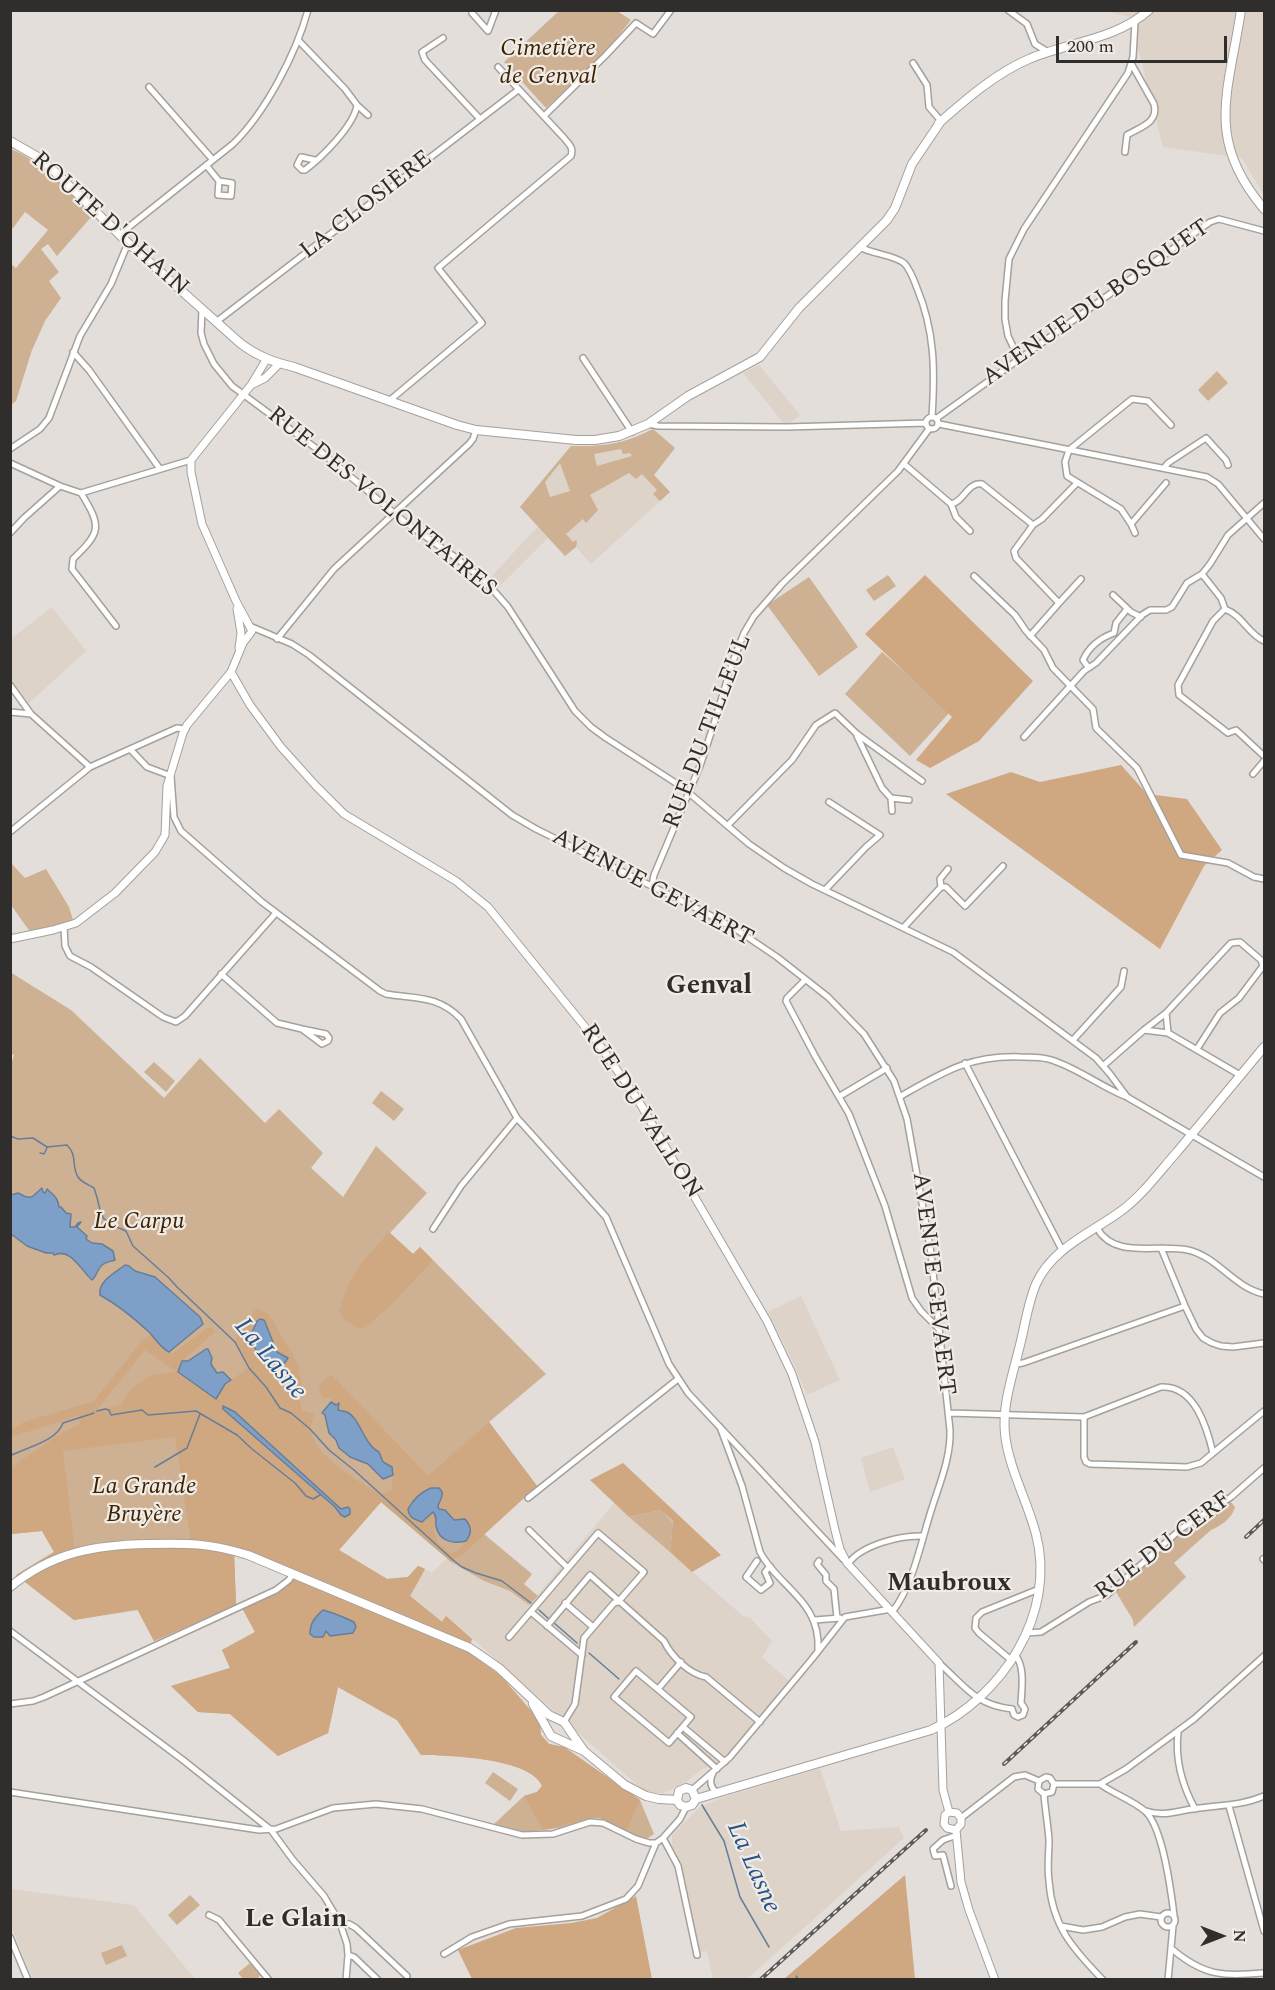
<!DOCTYPE html>
<meta charset="utf-8">
<style>
body{margin:0}
#map{position:relative;width:1275px;height:1990px;overflow:hidden;background:#e3ded9;font-family:Spectral,serif}
canvas{display:block}
.frame{position:absolute;inset:0;border:12px solid #302e2c;pointer-events:none}
.north{position:absolute;left:1191px;top:1906px;width:60px;height:60px;-webkit-text-stroke:4px #f1ebe6;paint-order:stroke;rotate:90deg;font-size:16px;font-weight:700;line-height:24px;text-align:center;color:#302e2c}
.north::after{content:'';display:block;margin:auto;width:21px;height:27px;background:#302e2c;clip-path:polygon(50% 0,100% 100%,50% 72%,0 100%)}
.scale{position:absolute;left:1056px;top:36px;width:171px;height:27px;box-sizing:border-box;border:3px solid #302e2c;border-top:0;padding-left:8px;font-size:18px;line-height:21px;white-space:nowrap;color:#302e2c;-webkit-text-stroke:4px #f1ebe6;paint-order:stroke}
</style>
<div id="map">
<canvas width="1275" height="1990"></canvas>
<div class="frame"></div>
<div class="north">N</div>
<div class="scale">200 m</div>
</div>
<script>
const ctx = document.querySelector('canvas').getContext('2d');
ctx.lineJoin = 'round';
function fill(path, color) { ctx.fillStyle = color; ctx.fill(path, 'evenodd'); }
function trace(path, color, width, dash) { ctx.strokeStyle = color; ctx.lineWidth = width; ctx.lineCap = dash ? 'butt' : 'round'; ctx.setLineDash(dash || []); ctx.stroke(path); }
function label(font, color, halo, rows, align = 'center') {
  ctx.font = font + ' Spectral,serif'; ctx.lineWidth = 4.5; ctx.setLineDash([]); ctx.textBaseline = 'middle'; ctx.strokeStyle = halo; ctx.fillStyle = color; for (const [text, x, y, turn = 0] of rows) {
    ctx.save(); ctx.translate(x, y); ctx.rotate((+turn || 0) * Math.PI / 180); ctx.textAlign = isNaN(turn) ? turn : align; if (halo) ctx.strokeText(text, 0, 0); ctx.fillText(text, 0, 0); ctx.restore();
  }
}
fill(new Path2D(`
 M1106,11H1264V195L1242,158L1163,147L1136,40L1133,18Z
 M759,365L800,415L786,426L743,373Z
 M653,429L675,448L654,475L670,492L591,564L576,547L565,556L548,538L499,587L490,578L538,526L520,507L571,446L597,447L622,442L634,439Z
 M52,607L86,651L28,704L11,681V639Z
 M801,1296L840,1380L807,1395L789,1354L768,1312Z
 M893,1447L905,1479L870,1492L861,1458Z
 M614,1503L743,1616L750,1618L772,1641L762,1657L791,1683L729,1756L701,1770L686,1782L663,1793H646L447,1616L442,1623L410,1596L425,1569L432,1573L447,1558L451,1562L484,1581L510,1591L529,1605Z
 M820,1768L841,1831L899,1827L904,1838L747,1979L713,1980L707,1951L699,1952L681,1866L672,1845V1835L699,1808L718,1799Z
 M10,1889L134,1905L195,1979H33L11,1926Z`), '#ded3c8');
fill(new Path2D(`
 M560,10L617,11L631,20L607,50L546,108L504,62Z
 M11,149C42,162 69,191 92,216L57,256L48,244L41,249L59,272L49,281L61,298L45,321L32,350L16,401L11,405V264L16,268L48,230L25,212L13,228H11Z
 M1217,371L1228,383L1208,401L1198,390Z
 M653,429L675,448L654,475L670,492L660,501L653,494L657,490L642,474L636,479L629,473L590,495L598,510L586,523L583,519L566,534L573,542L576,540L577,542L576,547L565,556L520,507L571,446C603,447 624,444 653,429ZM621,449L623,454L630,453L632,456L597,466L594,454ZM560,463L570,491L550,497L545,482Z
 M888,575L896,586L874,601L866,590Z
 M809,577L858,647L819,676L767,605Z
 M882,652L950,712L910,756L845,694Z
 M10,862L25,878L46,869L69,907L73,920L31,933L11,905Z
 M10,972L71,1010L164,1098L200,1058L265,1123L279,1109L323,1153L311,1168L343,1197L376,1146L427,1193L390,1233L413,1254L420,1247L546,1374L489,1422L537,1486L484,1534L532,1574L524,1584L538,1596L529,1605L510,1591L484,1581L451,1562L381,1502L339,1550L387,1579L408,1577L418,1566L425,1569L410,1596L442,1622L446,1616L472,1639L468,1652L501,1676L532,1712L540,1725L541,1735L549,1744L564,1747L640,1800L654,1834L645,1840L600,1818H591L559,1828L525,1832L494,1824L524,1796L537,1792L542,1786C532,1758 447,1755 421,1755L397,1720L338,1687L328,1733L278,1756L230,1714L198,1712L171,1686L230,1668L222,1650L255,1632L241,1606L276,1590L293,1574L234,1551L236,1605L154,1641L138,1610L74,1620L16,1575L54,1552L42,1531L11,1534L10,1068L14,1055L10,1053Z
 M154,1062L175,1081L166,1092L144,1072Z
 M381,1091L404,1109L394,1121L372,1103Z
 M1230,1501L1235,1507C1233,1517 1220,1527 1211,1530L1174,1563L1186,1577L1134,1627L1133,1620L1116,1592L1177,1537Z
 M660,1510L673,1522L670,1552L629,1517Z
 M493,1772L518,1789L510,1801L485,1783Z
 M190,1895L200,1905L177,1925L168,1915Z
 M122,1945L127,1956L106,1965L101,1953Z
 M250,1963L260,1974L258,1979H243L238,1973Z`), '#ceb093');
fill(new Path2D(`
 M925,575L1033,681L979,741L930,768L916,760L952,717L865,634Z
 M1121,765L1147,794L1187,799L1222,850L1204,866L1160,949L946,794L1011,772L1040,782Z
 M389,1232L413,1254L420,1247L433,1260L389,1307L364,1328L359,1329L343,1318L339,1311L349,1283L360,1265Z
 M258,1309C277,1315 280,1340 293,1353V1357L298,1363C298,1375 303,1383 303,1394L299,1398L302,1411L314,1414C313,1420 310,1427 311,1433C317,1458 360,1482 381,1495L392,1489L393,1472L381,1459L379,1452C363,1443 361,1419 348,1412C345,1411 341,1411 338,1410L339,1404H334L330,1398H324L319,1392C320,1383 323,1379 332,1375L428,1476L489,1422L537,1486L462,1555L451,1561L381,1502L339,1550L387,1579L408,1577L418,1566L425,1569L410,1596L442,1622L446,1616L472,1639L468,1652L501,1676L532,1712L540,1725L541,1735L549,1744L564,1747L640,1800L626,1831C618,1827 608,1820 600,1818C589,1816 557,1828 543,1830L524,1796L537,1792L542,1786C531,1758 447,1755 421,1755L397,1720L338,1687L328,1733L278,1756L230,1714L198,1712L171,1686L230,1668L222,1650L255,1632L241,1606L276,1590L293,1573L234,1551L236,1605L154,1641L137,1609L74,1620L16,1575L54,1552L42,1531L11,1534L10,1468L63,1432L80,1424L78,1416L11,1437V1430L24,1422L94,1401L141,1342L151,1334L159,1346L172,1354L209,1327L216,1331L182,1361L178,1372L216,1398L225,1384L249,1368C227,1333 235,1340 255,1310ZM264,1320L276,1345L277,1352L286,1356L255,1351ZM145,1350L177,1372L151,1375L129,1391L122,1404L96,1411ZM224,1406L235,1412L341,1509V1515L335,1507L223,1409ZM175,1437L191,1542L75,1552L63,1451ZM431,1488H434L439,1503L438,1508L445,1510L454,1520L460,1519L469,1537C464,1544 460,1551 451,1553L438,1543L434,1530L436,1516L433,1512L422,1522L414,1520L409,1507L421,1494ZM323,1610C341,1614 345,1617 353,1633L331,1635L325,1631L323,1637L310,1627L315,1617Z
 M623,1463L721,1555L692,1572L670,1552L673,1521L660,1510L629,1517L590,1480Z
 M905,1875L915,1979H784Z
 M636,1896L652,1979H472L458,1950L516,1928L571,1923L597,1918Z`), '#cfa881');
const water = new Path2D(`
 M42,1188L43,1192L45,1193L47,1189C56,1197 58,1199 59,1207H61L66,1213L71,1214L70,1227H75L78,1223L81,1222L77,1227L87,1236L86,1239L92,1243L102,1244L113,1251L115,1260C110,1262 107,1261 102,1265C97,1269 97,1276 92,1280C81,1270 70,1247 54,1255L53,1253H46L27,1246L11,1234V1195L18,1193L26,1197H32Z
 M125,1265L129,1266L135,1271L155,1277L200,1317L203,1324L169,1352C159,1347 156,1339 149,1332C134,1318 118,1305 100,1295C98,1281 115,1273 125,1265Z
 M260,1319L264,1320L265,1322L277,1352L288,1358L282,1367C264,1366 256,1353 250,1337L257,1321Z
 M206,1349H208L212,1358L211,1364L217,1373L223,1372L231,1380L225,1384L216,1399L178,1372L182,1361H188Z
 M331,1402L336,1405L339,1403L338,1410C341,1411 345,1411 347,1412C360,1418 364,1445 379,1452L383,1462L392,1467L393,1475L383,1479L368,1464L350,1457L339,1448L336,1440L329,1433L325,1415L322,1413Z
 M223,1406L235,1412L341,1509L348,1507L350,1509V1514L345,1517L341,1515L335,1507L223,1409Z
 M431,1488H439C446,1494 440,1499 438,1506L439,1509L445,1510L454,1520L465,1519C472,1527 472,1533 466,1541C454,1544 439,1542 436,1526C435,1519 438,1518 433,1512L422,1522C414,1519 409,1518 408,1509C413,1500 421,1492 431,1488Z
 M323,1610C335,1613 343,1617 354,1622L356,1627L353,1633L330,1636L326,1631L323,1637H314L310,1634C310,1623 315,1617 323,1610Z`);
fill(water, '#7ea0c8');
trace(water, '#677e99', 1.5);
trace(new Path2D(`
 M10,1136L18,1139L33,1138L47,1147L67,1145C78,1156 71,1166 78,1177C81,1182 89,1185 94,1188C105,1218 93,1217 126,1231L133,1246L169,1278L177,1287L235,1342L249,1368L266,1387L280,1408L291,1413L310,1429L329,1450L354,1470L453,1560L462,1567L476,1573L502,1581L531,1603
 M40,1153L44,1154L47,1148
 M97,1411L105,1409L109,1410L111,1415L142,1410L148,1415L196,1411L237,1435L252,1449L295,1483L306,1496L313,1499L320,1495
 M10,1456C27,1447 56,1442 63,1423L94,1413
 M155,1467L187,1448L200,1414
 M539,1610L549,1619
 M553,1622L577,1643
 M589,1653L619,1679
 M702,1805L724,1841L740,1897L769,1947
 M796,1976L799,1980`), '#677e99', 1.5);
const minor = new Path2D(`
 M472,10V13L488,31L496,10
 M1008,10L1027,24L1035,44L1048,52
 M443,38L422,52L425,60L480,119
 M298,40L345,89L357,105C354,126 321,158 305,170H302L297,165L301,157L315,160
 M913,63L927,85L929,107L941,121
 M149,87L213,160
 M357,105L368,115
 M544,116L605,56L636,23L653,34L671,10
 M1125,152L1127,135C1140,127 1159,123 1154,104L1132,65
 M206,165L219,181L218,195L231,196L232,183L219,181
 M120,234L233,144C265,113 296,54 308,10
 M860,247C872,254 894,255 904,263C910,269 914,280 917,288C935,332 935,370 932,417
 M202,309L201,333L204,344L214,364L232,386L321,452L406,523L455,557L487,583L508,607L575,711L591,727L606,738L682,787L749,844L784,868L812,884L953,952L1096,1058L1110,1074L1127,1097
 M216,322L518,90
 M73,352L89,370L160,469
 M583,358L632,432
 M1019,359L1008,336L1005,319V301L1009,259L1024,229L1128,73L1133,57L1135,22
 M389,401L482,323L438,268L571,156C574,148 569,144 564,138L498,67
 M926 423a6 6 0 1 1 12 0a6 6 0 1 1-12 0Z
 M937,418L1210,222L1219,219L1264,231
 M649,424L658,426L787,427L926,423
 M939,424L1207,477L1218,484L1264,539
 M10,449L40,429L49,418L80,336L111,284L128,243
 M10,463L60,486L81,493L191,460
 M904,464L951,504C964,502 967,482 982,484L1033,525
 M1164,468L1168,463L1206,438L1226,460L1228,465
 M81,493C102,527 101,532 73,559L72,569L116,626
 M951,504L956,517L970,531
 M1131,524L1121,509L1067,476L1065,462L1069,450L1132,399L1148,401L1171,425
 M10,533L24,518L60,486
 M1135,533L1131,524L1166,483
 M1202,574L1221,598L1225,609C1243,616 1248,634 1264,641
 M974,576L1015,615L1026,631L1044,650L1053,668L1093,709L1096,728L1137,768L1181,855L1228,863L1254,877L1264,879
 M1113,595L1131,612L1141,617
 M1059,603L1081,579
 M1225,609L1213,621L1178,685L1179,695L1228,733L1236,730L1264,756
 M252,627L292,644L309,655L512,815L536,829L704,912L737,930L777,957L828,997L864,1034L894,1081L907,1119L931,1253L950,1430C951,1458 939,1485 931,1511C921,1542 913,1585 893,1611
 M1030,636L1059,603L1016,558L1014,551L1033,525L1042,519L1077,483
 M277,639L334,569L469,444L473,439L476,430
 M1088,667L1083,660C1089,647 1100,638 1114,633L1116,623L1127,609
 M10,685L31,714
 M10,712L31,714L90,767
 M857,736L882,788L891,798L909,800
 M1024,737L1084,671L1096,663L1142,615L1150,610H1166L1172,607L1187,583L1202,574L1210,564L1228,535L1264,503
 M130,749L147,767L171,776L174,817L181,831L262,902L380,991L386,994C416,999 438,995 461,1019L517,1118L606,1217L669,1364L688,1393L843,1559
 M1253,774L1264,761
 M891,798L892,811
 M728,825L792,760L816,725L835,713L857,734L922,781
 M10,832L90,767L177,728L185,729
 M652,886L654,875L700,766L713,727L732,664L744,633L754,616L782,584L898,471L929,429
 M941,887L940,879L948,869
 M825,890L866,847L880,835L829,802
 M64,927L65,946L70,956L91,967L163,1017L176,1022L185,1016L276,913
 M904,927L941,887H946L965,906L1003,866
 M221,974L277,1023L302,1029L322,1044L328,1041L329,1038L326,1034L302,1029
 M805,980L787,998L786,1001L815,1056L849,1114L885,1206L912,1298L921,1311L939,1329
 M1166,1013L1168,1033
 M1144,1030L1166,1013L1231,943L1240,942L1261,960L1263,966L1239,998L1220,1013L1197,1049
 M1073,1040L1121,987L1124,971
 M965,1063L1062,1250
 M1103,1066L1144,1030L1168,1033L1240,1075
 M840,1096L887,1068
 M901,1096C943,1072 970,1055 1021,1057C1033,1057 1046,1057 1057,1062C1082,1071 1103,1088 1127,1097L1264,1177
 M1097,1228C1115,1260 1157,1243 1188,1250C1218,1257 1233,1287 1264,1294
 M433,1229L461,1186L517,1118
 M1161,1248L1185,1306L1196,1329L1203,1338L1212,1343L1221,1346L1233,1347L1264,1343
 M1016,1364L1023,1363L1185,1306
 M949,1413L1084,1417L1161,1387C1195,1385 1207,1428 1213,1453
 M1084,1417V1457L1086,1462L1090,1464L1187,1467L1201,1463L1264,1411
 M720,1427L742,1486L760,1552C779,1588 821,1601 818,1650
 M528,1498L678,1379
 M529,1530L568,1568
 M1263,1559L1264,1560
 M757,1561L746,1577L761,1590L770,1583L765,1572L770,1566
 M819,1561L817,1564L826,1575V1581L834,1589L837,1618
 M848,1564C861,1545 901,1535 923,1536
 M565,1603L593,1627
 M531,1612L582,1655
 M815,1620L840,1618
 M547,1626L590,1575L664,1641C671,1656 689,1674 706,1677L760,1722
 M10,1631L183,1760L271,1830L293,1860L324,1896L340,1923L347,1944L348,1955L346,1980
 M1026,1633L1041,1632L1089,1602L1107,1595L1182,1528L1231,1497L1264,1468
 M509,1637L598,1533L644,1572L618,1602L614,1603L584,1638L575,1704L564,1722
 M1015,1655C1025,1665 1022,1689 1021,1703
 M1011,1660L979,1633L975,1628L976,1618L982,1612L1039,1589
 M939,1663C965,1686 975,1705 1012,1709
 M636,1671L691,1717L669,1743L614,1697Z
 M658,1689L681,1662
 M10,1704L33,1701L44,1697L276,1590L289,1580L293,1573
 M1012,1709L1014,1715L1018,1717L1023,1715L1025,1709L1021,1703
 M683,1727L725,1762
 M677,1733L717,1769
 M1178,1733C1175,1759 1182,1785 1195,1809
 M713,1773C709,1781 710,1787 717,1793
 M1054,1784H1100L1126,1769L1194,1719L1264,1656
 M1100,1784C1114,1794 1132,1800 1145,1811C1163,1827 1171,1891 1174,1915
 M692,1790L730,1757L812,1659L845,1617L891,1609
 M10,1792L259,1830L276,1829L333,1808L376,1804L422,1809L522,1835L553,1834L590,1822L603,1823L636,1839L649,1843H656L663,1838L680,1819L686,1807
 M1044,1794C1045,1809 1048,1825 1049,1840C1049,1854 1047,1867 1049,1881C1052,1926 1073,1949 1103,1980
 M1229,1806L1264,1931
 M1146,1811C1163,1817 1176,1811 1193,1809C1218,1805 1241,1806 1264,1796
 M961,1818L1014,1777L1025,1775L1039,1781L1046,1777L1050,1778L1054,1784L1052,1792L1044,1794L1038,1789L1039,1781
 M663,1838L678,1866L697,1955
 M951,1886L943,1855L935,1856L933,1849L943,1840L957,1835
 M1161 1920a7 7 0 1 1 14 0a7 7 0 1 1-14 0Z
 M209,1915L219,1920L269,1980
 M340,1923L349,1924L356,1928L407,1976
 M1061,1926L1083,1930L1102,1927L1125,1917L1140,1914L1161,1917
 M10,1937L28,1980
 M1172,1949C1205,1977 1224,1976 1264,1973
 M444,1954L472,1937L509,1924L582,1916L626,1899L638,1886L656,1843
 M348,1955L354,1957L378,1980
 M1168,1980L1173,1926`);
const tertiary = new Path2D(`
 M251,385L265,378L279,364
 M237,609L241,633L239,648
 M231,672L250,705L281,747L316,786L344,814L456,881L488,907L598,1043L638,1100L767,1321L792,1374L815,1442L835,1530L840,1549L847,1563L939,1663L943,1790L949,1812
 M10,939L53,930L76,923L115,893L155,852L165,835L167,786L183,733L187,725L231,672L243,643L252,631L236,601L202,524L191,472V460L251,385L266,360
 M949,1812L945,1815L944,1824L947,1828L956,1830
 M949,1812L957,1813L961,1818V1824L956,1830
 M956,1830L961,1882L969,1910L995,1980`);
const secondary = new Path2D(`
 M1241,10C1229,92 1204,138 1264,209
 M939,123C965,100 996,73 1029,59C1069,42 1115,40 1149,10
 M10,141L38,157L53,170L128,243L240,343C257,356 273,362 294,367L457,425L476,430L576,440H595L619,436L648,424L688,396L760,357L799,308L887,220L895,208L912,164L941,121
 M10,1587C53,1552 95,1545 148,1544C188,1543 210,1543 248,1555L470,1648L499,1668L549,1715L564,1722L584,1751L625,1785L646,1796L659,1799L677,1800
 M533,1704L551,1736L582,1750
 M696,1799L931,1730C1002,1697 1057,1614 1036,1534C1027,1500 1009,1469 1005,1434C1002,1404 1013,1374 1020,1345C1025,1325 1028,1303 1036,1284C1052,1248 1091,1233 1121,1211C1143,1195 1159,1172 1177,1152C1206,1117 1235,1082 1264,1047
 M677,1800L679,1791L686,1788L692,1790L696,1799
 M677,1800L680,1805L686,1807L692,1805L696,1799`);
trace(minor, '#a5a09b', 8);
trace(tertiary, '#a5a09b', 9);
trace(secondary, '#a5a09b', 10);
trace(minor, '#fff', 5);
trace(tertiary, '#fff', 7);
trace(secondary, '#fff', 8);
const rail = new Path2D(`
 M1246,1537L1264,1520
 M1004,1764L1136,1642
 M760,1980L926,1830`);
trace(rail, '#5d5a58', 4);
trace(rail, '#f1ebe6', 1.5, [4.5]);
label('italic 24px', '#3d2303', '#f1ebe6', [
 ["Cimetière",548,50],
 ["de Genval",548,78],
 ["Le Carpu",139,1223],
 ["La Grande",144,1488],
 ["Bruyère",144,1516]
]);
label('24px', '#302e2c', '#f1ebe6', [
 ["LA CLOSIÈRE",367,206,-38],
 ["ROUTE D'OHAIN",109,225,42],
 ["AVENUE DU BOSQUET",1097,304,-35],
 ["RUE DES VOLONTAIRES",381,503,39],
 ["RUE DU TILLEUL",709,732,-69],
 ["AVENUE GEVAERT",652,889,28],
 ["RUE DU VALLON",640,1112,57],
 ["AVENUE GEVAERT",932,1284,83],
 ["RUE DU CERF",1164,1547,-37]
]);
label('italic 26px', '#255488', '#f1ebe6', [
 ["La Lasne",269,1360,50],
 ["La Lasne",752,1868,66]
]);
label('bold 26px', '#302e2c', '#f1ebe6', [
 ["Maubroux",949,1585],
 ["Le Glain",296,1921]
]);
label('bold 27px', '#302e2c', '#f1ebe6', [
 ["Genval",709,988]
]);
</script>
